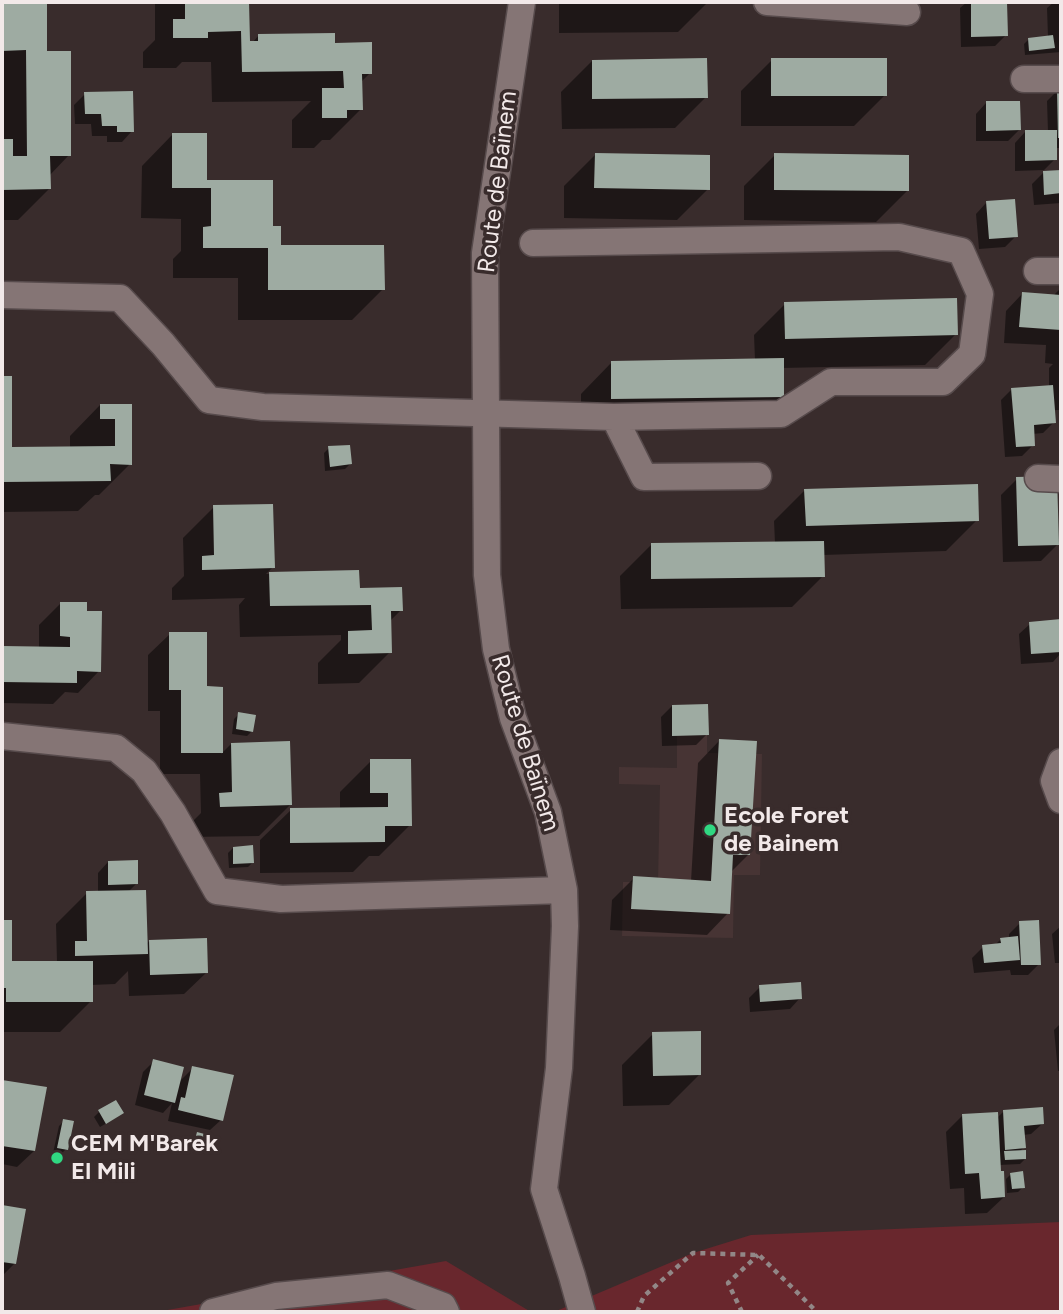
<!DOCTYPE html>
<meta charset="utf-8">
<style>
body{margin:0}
#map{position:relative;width:1063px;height:1314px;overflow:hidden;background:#392c2c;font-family:Figtree,sans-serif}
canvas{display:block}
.frame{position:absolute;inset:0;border:4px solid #f2e9e9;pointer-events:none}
</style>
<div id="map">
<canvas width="1063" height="1314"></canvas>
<div class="frame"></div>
</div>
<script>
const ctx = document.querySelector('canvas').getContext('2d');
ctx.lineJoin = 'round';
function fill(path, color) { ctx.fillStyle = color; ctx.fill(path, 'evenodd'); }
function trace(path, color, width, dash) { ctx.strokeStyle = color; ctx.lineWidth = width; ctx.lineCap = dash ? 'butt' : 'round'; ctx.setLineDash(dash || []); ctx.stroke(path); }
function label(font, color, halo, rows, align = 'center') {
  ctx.font = font + ' Figtree,sans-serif'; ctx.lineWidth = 7; ctx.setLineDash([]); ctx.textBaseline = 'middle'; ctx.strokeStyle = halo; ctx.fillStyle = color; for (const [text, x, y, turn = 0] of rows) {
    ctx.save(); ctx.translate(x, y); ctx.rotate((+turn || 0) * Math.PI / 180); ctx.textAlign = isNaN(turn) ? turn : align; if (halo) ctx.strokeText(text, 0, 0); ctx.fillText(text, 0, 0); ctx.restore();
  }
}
fill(new Path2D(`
 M677,728L707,729V753L762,754L760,875H734L733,938L622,936L623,882H658L660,785L619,784V767L677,768Z`), '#473434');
fill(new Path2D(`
 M1061,1222V1312H554L693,1253L751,1235Z
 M446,1261L531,1312H156Z`), '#69272d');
fill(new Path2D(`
 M2,2H45V53L69,155L49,176V189L18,220H2Z
 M155,2H248V43H252L259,35L333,45L370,73L360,83L361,109L330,140H322L314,148H292V120L311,101L212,102L211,62H182L176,68H143V52L155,40Z
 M559,2H708L678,32L559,33Z
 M967,2H1005L1006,35L995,46L961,47L960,8Z
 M1054,2H1061V52L1025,55L1024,44L1029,39L1048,37L1047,8Z
 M772,60L885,95L854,126H741V91Z
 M592,61L706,97L675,128L562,129L561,92Z
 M1058,90H1061V148H1055V159L1044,170L1015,171V143L1025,132H1048L1047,101Z
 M85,94L132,131L122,142H107V136H92L91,124H75L74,105Z
 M986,103L1019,130L1008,141H976V114Z
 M172,135L205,181L271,228L279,246L383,289L352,320H238V278H173V259L181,251V219L141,218L142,166Z
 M595,155L708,189L677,220L564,218V186Z
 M775,155L907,191L876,222L744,220V186Z
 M1061,172V203L1034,205L1032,184L1043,173Z
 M986,203L1016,236L1005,247L979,249L976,214Z
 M1061,288V410H1053L1054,422L1043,433L1032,434L1033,445L1022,456L1005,457L1001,400L1012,389L1049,387V368L1053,364L1045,363L1046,345L1004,343L1006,311L1022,294L1053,296Z
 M785,304L956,334L925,365L782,368L783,396L752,427L581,429V394L611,363L755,360L754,335Z
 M2,378H10L11,448H70V436L100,405H130V464L99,495H95L78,511L2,512Z
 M329,448L350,464L345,469L325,471L324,453Z
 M1017,479L1058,544L1041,561L1003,562L1001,495Z
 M805,490L977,520L946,551L823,555V576L792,607L621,609L620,576L651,545L775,543L774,521Z
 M214,507L273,567L266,574L358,572V590L401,610L390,621V652L359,683L318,684V663L341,640V635L240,637L239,605L245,598L172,600V588L184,576L183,538Z
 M61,603L99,671L78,693L65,692L53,704L2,703V648L39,649V625Z
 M1061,621V653L1053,662L1021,664L1019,634L1030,624Z
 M170,634L205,688H221V754L231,744L290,805L259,836L189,837V825L201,813L200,774H160V711H148V655Z
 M672,706L707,734L696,745L662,746L661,717Z
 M239,714L252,731L247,736L232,734L234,719Z
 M719,741L749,854L731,872L728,913L707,935L610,930L612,900L634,878L691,881L698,763Z
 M371,761L410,825L379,856H369L353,872L260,873V840L291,810L340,809V792Z
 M233,848L253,862L248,867L229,868L228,853Z
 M108,862L137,883L128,892L146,945L149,941L206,973L184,994L129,996L128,971L115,984L91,985V1001L60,1032H2V922H11V962H57L56,924L87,893H98V873Z
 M1020,923L1039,964L1028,975H1011L1010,970L974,973L972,958L983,947L994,946L1001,939H1009V934Z
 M1061,926V963H1055L1052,934Z
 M760,987L800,998L790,1009L750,1012L749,998Z
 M1061,1023V1071H1058L1054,1030Z
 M653,1034L699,1075L669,1105L623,1106L622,1065Z
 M154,1061L179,1082L193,1068L221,1120L210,1130L168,1121L172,1103L163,1113L135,1105L143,1072Z
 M2,1082L44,1089L34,1151L17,1167L2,1164Z
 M115,1102L117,1117L100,1127L94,1117L99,1112Z
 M1004,1111L1042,1124L1031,1134L1023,1135L1024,1147L1019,1152L1025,1159L1020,1164L999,1165L1004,1197L987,1213L965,1214L964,1188L950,1189L946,1132L963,1115L997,1118Z
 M64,1121L66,1149L61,1154L53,1153L59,1126Z
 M198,1134L208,1146L203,1151L191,1148L193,1139Z
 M1011,1174L1023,1187L1018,1192L1007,1193L1006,1179Z
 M2,1207L24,1210L15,1263L2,1276Z`), '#0007');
fill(new Path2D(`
 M2,2H47V51H71V156H50L51,189L2,190V139H13V156H27L26,50L2,51Z
 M185,2H249L250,41H258V34L335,33V43L372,42V74H362L363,110H347V118H322V88H344L343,71L242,72L241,31L208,32V38H173V19H185Z
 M971,2H1007L1008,36L971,37Z
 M1053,35L1055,48L1029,51L1028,38Z
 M707,58L708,98L592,99V60Z
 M771,58H887V96H771Z
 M1061,88V138H1058L1057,89Z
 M133,91L134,132H117V126H102L101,114H85L84,92Z
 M986,101H1020L1021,130L986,131Z
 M1025,130H1057V160L1025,161Z
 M172,133H207V180H273V226H281V245H384L385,290H268V248H203V227L211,226V188H172Z
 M595,153L710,155V190L594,188Z
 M774,153L909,155V191L774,190Z
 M1061,170V193L1044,195L1043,171Z
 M1015,199L1018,237L989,239L986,201Z
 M1022,292L1061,295V330L1019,327Z
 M957,298L958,335L785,339L784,302Z
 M1059,356H1061V383H1059Z
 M784,358V397L611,399V361Z
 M2,376H12V447L115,446V419H100V404H132V465L110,464L111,481L3,482Z
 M1053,385L1056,423L1034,425L1035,446L1016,447L1011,388Z
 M350,445L352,464L330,467L328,446Z
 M1057,476L1059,545L1018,546L1016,477Z
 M978,484L979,521L806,526L804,489Z
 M273,504L275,568L202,570V556L214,555L213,505Z
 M824,541L825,577L651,579V543Z
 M359,570L360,588L402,587L403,611H391L392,653L348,654V631L372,630L371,605L270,606L269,572Z
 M60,602H87V611H102L101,672L77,671V683L2,682V646L70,647V637L60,636Z
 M1061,619V652L1031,654L1029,622Z
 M169,632H207V686L223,687V753H181V690H169Z
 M708,704L709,735L672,736V705Z
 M238,712L256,715L253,732L236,729Z
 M719,739L757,741L750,855H733L730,914L631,909L633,876L711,881Z
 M290,741L292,805L220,807L219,793L232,792L231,743Z
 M370,759H411L412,826H385V842L290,843V808L388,807V793H370Z
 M253,845L254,863L233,864V847Z
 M138,860V884L108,885V861Z
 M146,890L148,954L75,956V941H87L86,891Z
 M2,920H12V961H93V1002H6V988H2Z
 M1039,920L1041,965H1021L1019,921Z
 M1018,936L1020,960L984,963L982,945L1001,943L1000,938Z
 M207,938L208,973L150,975L149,940Z
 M801,982L802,999L760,1002L759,985Z
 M701,1031V1075L653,1076L652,1032Z
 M153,1059L184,1067L175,1103L144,1095Z
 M192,1066L234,1075L223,1121L178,1110L181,1097L185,1098Z
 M2,1080L47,1087L35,1151L2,1146Z
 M116,1100L124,1113L106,1124L98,1110Z
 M1043,1107L1044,1124L1024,1126L1026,1148L1005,1150L1003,1110Z
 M998,1112L1001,1171H1004L1005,1197L981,1199L979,1173L965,1174L962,1114Z
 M63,1119L74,1121L68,1150L57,1148Z
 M197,1132L212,1136L209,1147L194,1143Z
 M1026,1150V1159L1005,1160L1004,1151Z
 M1023,1171L1025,1188L1012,1189L1010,1173Z
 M2,1205L26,1209L16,1264L2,1262Z`), '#9eaba2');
const minor = new Path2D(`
 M522,2L485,253L487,575L496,649L513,718L548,812L564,890L565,926L559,1068L544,1189L572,1276L582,1312
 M767,2L907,12
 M1024,79H1061
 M1037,271H1061
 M2,295L120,298L163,344L209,400L263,407L614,417L781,414L831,382H943L972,354L980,294L961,251L899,237L533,243
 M614,417L644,477L758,476
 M1038,478L1061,479
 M2,736L116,748L144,771L173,813L217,891L281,899L564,890
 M1061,762L1054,781L1061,800
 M213,1312L276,1296L388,1285L443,1306L446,1312`);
trace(minor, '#574b4c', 29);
trace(new Path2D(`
 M637,1312L644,1296L693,1253L759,1255L817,1312
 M742,1312L728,1283L758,1255`), '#928787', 4.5, [5, 5]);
trace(minor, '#857575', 26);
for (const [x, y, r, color] of [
 [710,830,7,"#30d882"],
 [57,1158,7,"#30d882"]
]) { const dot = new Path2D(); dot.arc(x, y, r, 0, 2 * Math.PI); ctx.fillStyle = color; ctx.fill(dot); trace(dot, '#392c2c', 2.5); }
label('24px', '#f2e9e9', '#392c2c', [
 ["Route de Baïnem",498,182,-83],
 ["Route de Baïnem",525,743,73]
]);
label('bold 24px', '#f2e9e9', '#392c2c', [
 ["Ecole Foret",724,816],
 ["de Bainem",724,844],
 ["CEM M'Barek",71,1144],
 ["El Mili",71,1172]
], 'left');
</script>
